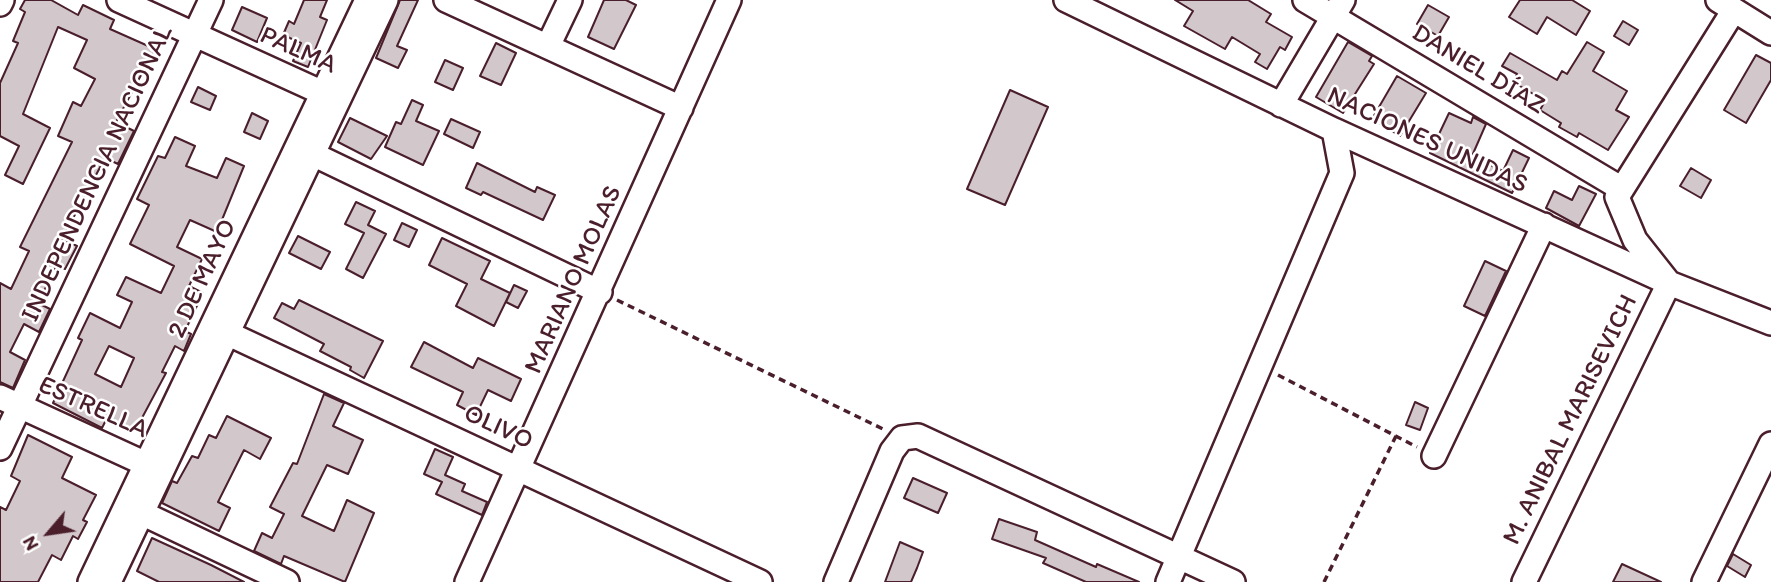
<!DOCTYPE html>
<meta charset="utf-8">
<style>
body{margin:0}
#map{position:relative;width:1771px;height:582px;overflow:hidden;background:#fff;font-family:Itim,sans-serif}
canvas{display:block}
.north{position:absolute;left:14px;top:498px;width:70px;height:70px;-webkit-text-stroke:5px #fff;paint-order:stroke;rotate:241deg;font-size:19px;font-weight:700;line-height:28px;text-align:center;color:#4a1f2b}
.north::after{content:'';display:block;margin:auto;width:24px;height:32px;background:#4a1f2b;clip-path:polygon(50% 0,100% 100%,50% 72%,0 100%)}
</style>
<div id="map">
<canvas width="1771" height="582"></canvas>
<div class="north">N</div>
</div>
<script>
const ctx = document.querySelector('canvas').getContext('2d');
ctx.lineJoin = 'round';
function fill(path, color) { ctx.fillStyle = color; ctx.fill(path, 'evenodd'); }
function trace(path, color, width, dash) { ctx.strokeStyle = color; ctx.lineWidth = width; ctx.lineCap = dash ? 'butt' : 'round'; ctx.setLineDash(dash || []); ctx.stroke(path); }
function label(font, color, halo, rows, align = 'center') {
  ctx.font = font + ' Itim,sans-serif'; ctx.lineWidth = 5; ctx.setLineDash([]); ctx.textBaseline = 'middle'; ctx.strokeStyle = halo; ctx.fillStyle = color; for (const [text, x, y, turn = 0] of rows) {
    ctx.save(); ctx.translate(x, y); ctx.rotate((+turn || 0) * Math.PI / 180); ctx.textAlign = isNaN(turn) ? turn : align; if (halo) ctx.strokeText(text, 0, 0); ctx.fillText(text, 0, 0); ctx.restore();
  }
}
const building = new Path2D(`
 M25,0H51L78,15L83,5L114,20L110,29L155,49L116,122L134,131L118,164L105,158L62,239L77,246L65,269L57,265L38,303L50,309L39,332L24,324L10,352L25,360L13,388L0,382V283L11,289L29,251L20,247L72,142L58,136L73,102L81,106L95,79L74,68L87,40L58,27L23,114L50,128L23,184L5,175L19,146L0,136V83L18,43L13,41L25,12L20,9Z
 M304,0H327L320,17L327,20L308,67L293,61L301,43L283,35L289,21L294,24Z
 M400,0H418L397,46L407,50L398,68L376,58Z
 M604,0H626L636,5L614,49L588,37Z
 M1175,0H1248L1271,14L1266,22L1292,37L1285,50L1280,47L1267,69L1255,62L1260,54L1232,37L1225,49L1184,26L1193,11Z
 M1520,0H1572L1590,11L1576,35L1547,17L1537,34L1509,17Z
 M1428,5L1449,17L1438,36L1417,24Z
 M242,7L267,18L257,42L232,30Z
 M1623,21L1638,30L1629,45L1614,36Z
 M1348,42L1372,56L1369,61L1374,64L1343,113L1316,97Z
 M1587,42L1604,52L1593,71L1627,91L1616,110L1629,117L1608,150L1579,133L1577,137L1559,127L1561,123L1540,110L1545,101L1513,82L1517,74L1502,66L1510,53L1557,80L1562,71L1567,74Z
 M496,43L516,53L501,85L480,76Z
 M1756,55L1771,63V80L1746,123L1724,110Z
 M445,60L463,68L453,90L435,82Z
 M1397,76L1426,93L1400,136L1372,119Z
 M198,87L216,96L210,110L191,102Z
 M1010,90L1048,107L1005,205L967,189Z
 M412,100L423,105L416,121L439,131L423,165L385,147L396,122L401,124Z
 M252,113L268,121L260,139L244,132Z
 M1449,113L1471,123L1473,117L1486,124L1472,156L1503,171L1513,150L1529,158L1512,193L1430,153Z
 M350,118L387,136L371,159L338,142Z
 M451,119L480,132L473,148L444,134Z
 M175,137L195,146L186,166L217,178L226,158L244,166L217,232L190,220L177,247L202,259L189,286L203,293L185,331L191,334L184,351L175,346L162,372L166,373L135,431L107,418L102,428L53,403L82,340L78,338L90,313L120,328L132,302L117,295L126,277L161,293L174,266L130,244L149,205L137,199L158,156L165,158ZM109,346L134,358L121,387L95,374Z
 M477,163L535,192L537,187L555,195L543,220L483,192L481,195L466,188Z
 M1691,168L1711,180L1701,198L1680,186Z
 M1579,186L1596,194L1579,226L1546,208L1554,191L1572,200Z
 M356,202L375,211L368,225L386,234L363,278L346,269L364,233L345,224Z
 M402,223L417,230L409,247L394,240Z
 M298,236L330,252L321,269L289,253Z
 M442,238L490,261L481,279L510,293L494,326L456,306L467,284L429,265Z
 M1485,261L1506,271L1485,316L1464,306Z
 M514,285L527,291L518,308L506,302Z
 M299,300L383,341L364,378L350,370L351,367L320,351L324,344L274,318L282,303L294,309Z
 M424,342L473,368L478,358L521,379L511,401L488,390L476,415L457,405L463,392L411,367Z
 M324,394L344,403L333,426L363,440L348,474L327,465L302,516L334,531L347,500L374,513L345,582L284,556L281,564L254,551L262,533L272,538L284,514L270,507L293,463L297,464Z
 M1415,402L1428,408L1420,430L1406,425Z
 M227,416L271,438L260,459L244,450L218,502L230,508L219,531L162,503L172,481L177,483L192,456L198,458L209,435L216,438Z
 M28,435L72,457L62,478L96,495L83,520L87,522L78,539L73,536L61,560L52,555L38,582H0V507L6,510L20,481L11,476Z
 M435,449L453,457L445,475L465,484L462,491L487,502L482,515L436,494L442,482L424,474Z
 M913,478L947,493L938,513L904,498Z
 M999,519L1037,532L1035,540L1096,567L1097,564L1139,582H1086L1043,563L1046,558L992,539Z
 M152,538L211,565L244,582H159L137,571Z
 M900,542L923,552L917,568L911,582H885Z
 M1733,554L1751,565L1745,577L1727,566Z
 M1622,564L1661,582H1613Z`);
fill(building, '#d2c7cb');
trace(building, '#4a1f2b', 2);
const minor = new Path2D(`
 M119,0L336,99
 M446,0L681,108
 M1066,0L1334,130L1669,283L1771,323
 M1305,0L1622,189
 M1718,0L1771,33
 M0,4L2,0
 M548,46L570,0
 M1281,105L1343,0
 M300,148L600,292
 M214,327L760,582
 M0,397L159,470
 M0,448L211,0
 M1434,456L1544,225
 M129,507L287,582
 M90,582L367,0
 M109,582L386,0
 M467,582L729,0
 M836,582L892,451L902,438L918,436L1233,582
 M1168,582L1342,173L1334,130
 M1524,582L1669,283L1635,240L1617,197L1734,10
 M1704,582L1771,444`);
trace(minor, '#4a1f2b', 28);
trace(new Path2D(`
 M617,300L885,430
 M1278,375L1417,447
 M1324,582L1396,436`), '#4a1f2b', 3.5, [7, 5]);
trace(minor, '#fff', 23);
label('26px', '#4a1f2b', '#fff', [
 ["PALMA",298,51,24],
 ["DANIEL DÍAZ",1478,70,31],
 ["NACIONES UNIDAS",1427,141,25],
 ["INDEPENDENCIA NACIONAL",98,174,-65],
 ["2 DE MAYO",203,279,-65],
 ["MARIANO MOLAS",574,280,-66],
 ["ESTRELLA",93,408,24],
 ["M. ANIBAL MARISEVICH",1571,420,-64],
 ["OLIVO",498,428,25]
]);
</script>
